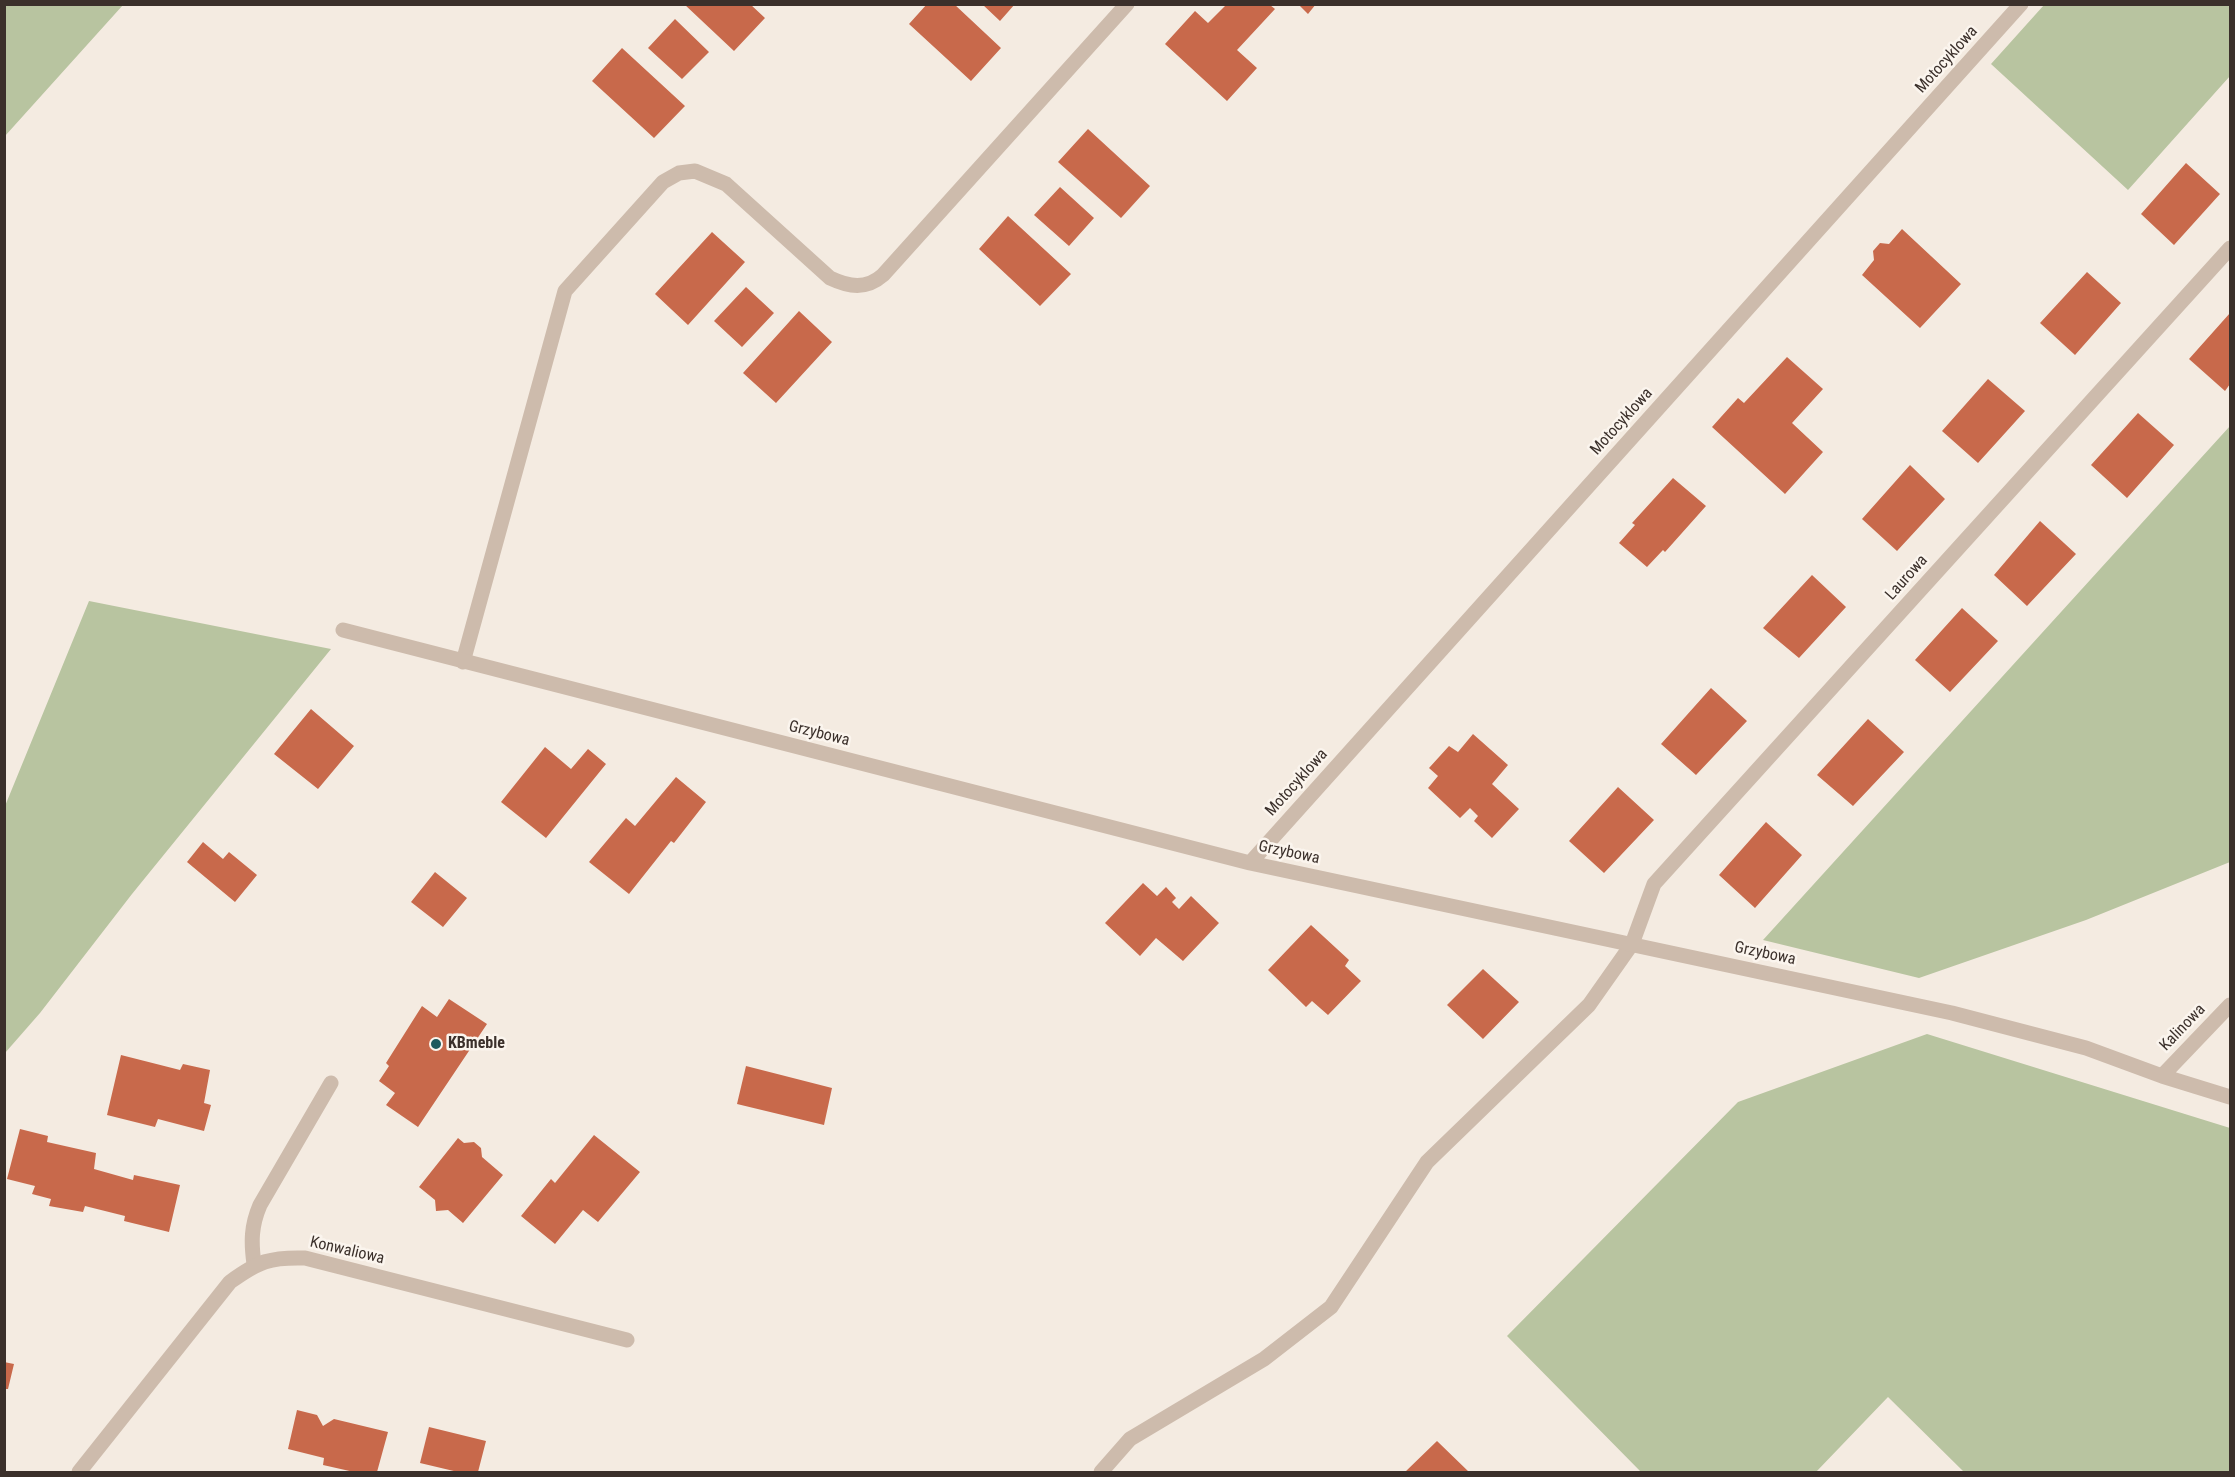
<!DOCTYPE html>
<style>
body{margin:0}
#map{position:relative;width:2235px;height:1477px;overflow:hidden;background:#f4ebe1;font-family:"Roboto Condensed",sans-serif}
canvas{display:block}
.frame{position:absolute;inset:0;border:6px solid #3b302b;pointer-events:none}
</style>
<div id="map">
<canvas width="2235" height="1477"></canvas>
<div class="frame"></div>
</div>
<script>
const ctx = document.querySelector('canvas').getContext('2d');
ctx.lineJoin = 'round';
function fill(path, color) { ctx.fillStyle = color; ctx.fill(path, 'evenodd'); }
function trace(path, color, width, dash) { ctx.strokeStyle = color; ctx.lineWidth = width; ctx.lineCap = dash ? 'butt' : 'round'; ctx.setLineDash(dash || []); ctx.stroke(path); }
function label(font, color, halo, rows, align = 'center') {
  ctx.font = font + ' "Roboto Condensed",sans-serif'; ctx.lineWidth = 5; ctx.setLineDash([]); ctx.textBaseline = 'middle'; ctx.strokeStyle = halo; ctx.fillStyle = color; for (const [text, x, y, turn = 0] of rows) {
    ctx.save(); ctx.translate(x, y); ctx.rotate((+turn || 0) * Math.PI / 180); ctx.textAlign = isNaN(turn) ? turn : align; if (halo) ctx.strokeText(text, 0, 0); ctx.fillText(text, 0, 0); ctx.restore();
  }
}
fill(new Path2D(`
 M5,4L123,5L5,136L4,5Z
 M2044,5H2230V76L2128,190L1991,64Z
 M2230,426V862L2086,920L1919,978L1763,940Z
 M89,601L331,649L132,894L40,1013L5,1053V806Z
 M1927,1034L2230,1128V1472H1964L1888,1397L1816,1472H1641L1507,1336L1738,1102Z`), '#b8c4a0');
fill(new Path2D(`
 M684,4H750L765,18L734,51Z
 M927,4H954L1001,48L971,81L909,24Z
 M982,4H1015L1000,21Z
 M1298,4H1316L1308,14Z
 M1226,5H1270L1275,9L1237,50L1257,68L1227,101L1165,44L1195,11L1208,23Z
 M675,19L709,52L682,79L648,48Z
 M622,48L685,106L654,138L592,81Z
 M1088,129L1150,186L1121,218L1058,162Z
 M2186,163L2220,194L2174,245L2141,214Z
 M1060,187L1094,218L1069,246L1034,215Z
 M1008,216L1071,274L1040,306L979,249Z
 M1902,229L1961,284L1920,328L1862,275L1874,260L1873,251L1880,243L1889,244Z
 M712,232L745,262L688,325L655,294Z
 M2087,272L2121,303L2075,355L2040,323Z
 M746,287L774,313L742,347L714,321Z
 M799,311L832,342L776,403L743,373Z
 M2230,313V384L2225,391L2189,359Z
 M1787,357L1823,389L1792,423L1823,452L1785,494L1712,427L1738,398L1744,403Z
 M1988,379L2025,411L1978,463L1942,431Z
 M2138,413L2174,445L2127,498L2091,465Z
 M1910,465L1945,499L1897,551L1862,519Z
 M1673,478L1706,506L1665,552L1663,550L1647,567L1619,543L1635,525L1632,523Z
 M2040,521L2076,554L2027,606L1994,575Z
 M1812,575L1846,607L1799,658L1763,628Z
 M1962,608L1998,641L1950,692L1915,660Z
 M1711,688L1747,721L1696,775L1661,744Z
 M311,709L354,746L318,789L274,754Z
 M1868,719L1904,752L1853,806L1817,775Z
 M1473,734L1508,765L1492,784L1519,809L1492,838L1474,821L1478,816L1470,808L1460,818L1428,788L1438,776L1429,768L1449,746L1458,752Z
 M545,747L571,769L588,749L606,764L546,838L501,802Z
 M676,777L706,802L674,843L671,841L629,894L589,862L626,818L635,826Z
 M1618,787L1654,820L1604,873L1569,841Z
 M1766,822L1802,855L1755,908L1719,875Z
 M203,842L223,859L229,852L257,875L235,902L187,862Z
 M435,872L467,898L443,927L411,902Z
 M1143,883L1157,896L1166,887L1176,898L1172,902L1179,909L1191,896L1219,923L1183,961L1156,938L1140,956L1105,923Z
 M1311,925L1349,960L1345,966L1361,981L1328,1015L1312,1001L1306,1007L1268,970Z
 M1483,969L1519,1002L1483,1039L1447,1005Z
 M449,999L487,1024L418,1127L386,1105L395,1093L379,1081L389,1066L386,1063L422,1006L437,1017Z
 M121,1055L180,1070L183,1064L210,1070L204,1103L211,1105L204,1131L158,1119L155,1127L107,1115Z
 M746,1066L832,1088L824,1125L737,1104Z
 M20,1129L48,1136L47,1142L96,1153L94,1169L133,1180L134,1175L180,1185L169,1232L124,1221L125,1216L85,1206L83,1212L49,1206L51,1199L32,1194L35,1186L7,1179Z
 M594,1135L640,1172L598,1222L583,1210L555,1244L521,1216L551,1179L555,1183Z
 M458,1138L464,1143L474,1142L481,1148L482,1157L503,1175L463,1223L448,1210L436,1211L435,1200L419,1187Z
 M4,1362L14,1364L8,1389H4Z
 M297,1410L317,1415L323,1426L334,1419L388,1432L377,1472H354L323,1465L324,1458L288,1449Z
 M429,1427L486,1441L478,1472H458L420,1463Z
 M1437,1441L1469,1472H1405Z`), '#c8694b');
trace(new Path2D(`
 M463,662L565,291L663,182L679,173L695,171L726,184L830,278C849,287 866,290 883,275L1127,4
 M254,1264C251,1242 251,1226 260,1205L331,1083
 M1101,1472L1130,1439L1264,1359L1331,1307L1427,1162L1589,1005L1632,944`), '#cdbbac', 15);
trace(new Path2D(`
 M343,630L1250,863L1952,1013L2086,1048L2162,1076L2230,1097
 M1250,863L2021,4
 M1632,944L1654,884L2230,248
 M2162,1076L2230,1005
 M79,1472L230,1282C259,1261 270,1257 305,1258L627,1340`), '#cdbbac', 15);
for (const [x, y, r, color] of [
 [436,1044,6,"#1f5a5e"]
]) { const dot = new Path2D(); dot.arc(x, y, r, 0, 2 * Math.PI); ctx.fillStyle = color; ctx.fill(dot); trace(dot, '#fbf5ee', 2); }
label('16px', '#3b302b', '#fbf5ee', [
 ["Motocyklowa",1947,60,-48],
 ["Motocyklowa",1622,422,-48],
 ["Laurowa",1907,578,-48],
 ["Grzybowa",819,734,14],
 ["Motocyklowa",1297,783,-48],
 ["Grzybowa",1289,853,12],
 ["Grzybowa",1765,954,12],
 ["Kalinowa",2183,1028,-46],
 ["Konwaliowa",347,1251,13]
]);
label('bold 16px', '#3b302b', '#fbf5ee', [
 ["KBmeble",448,1044]
], 'left');
</script>
